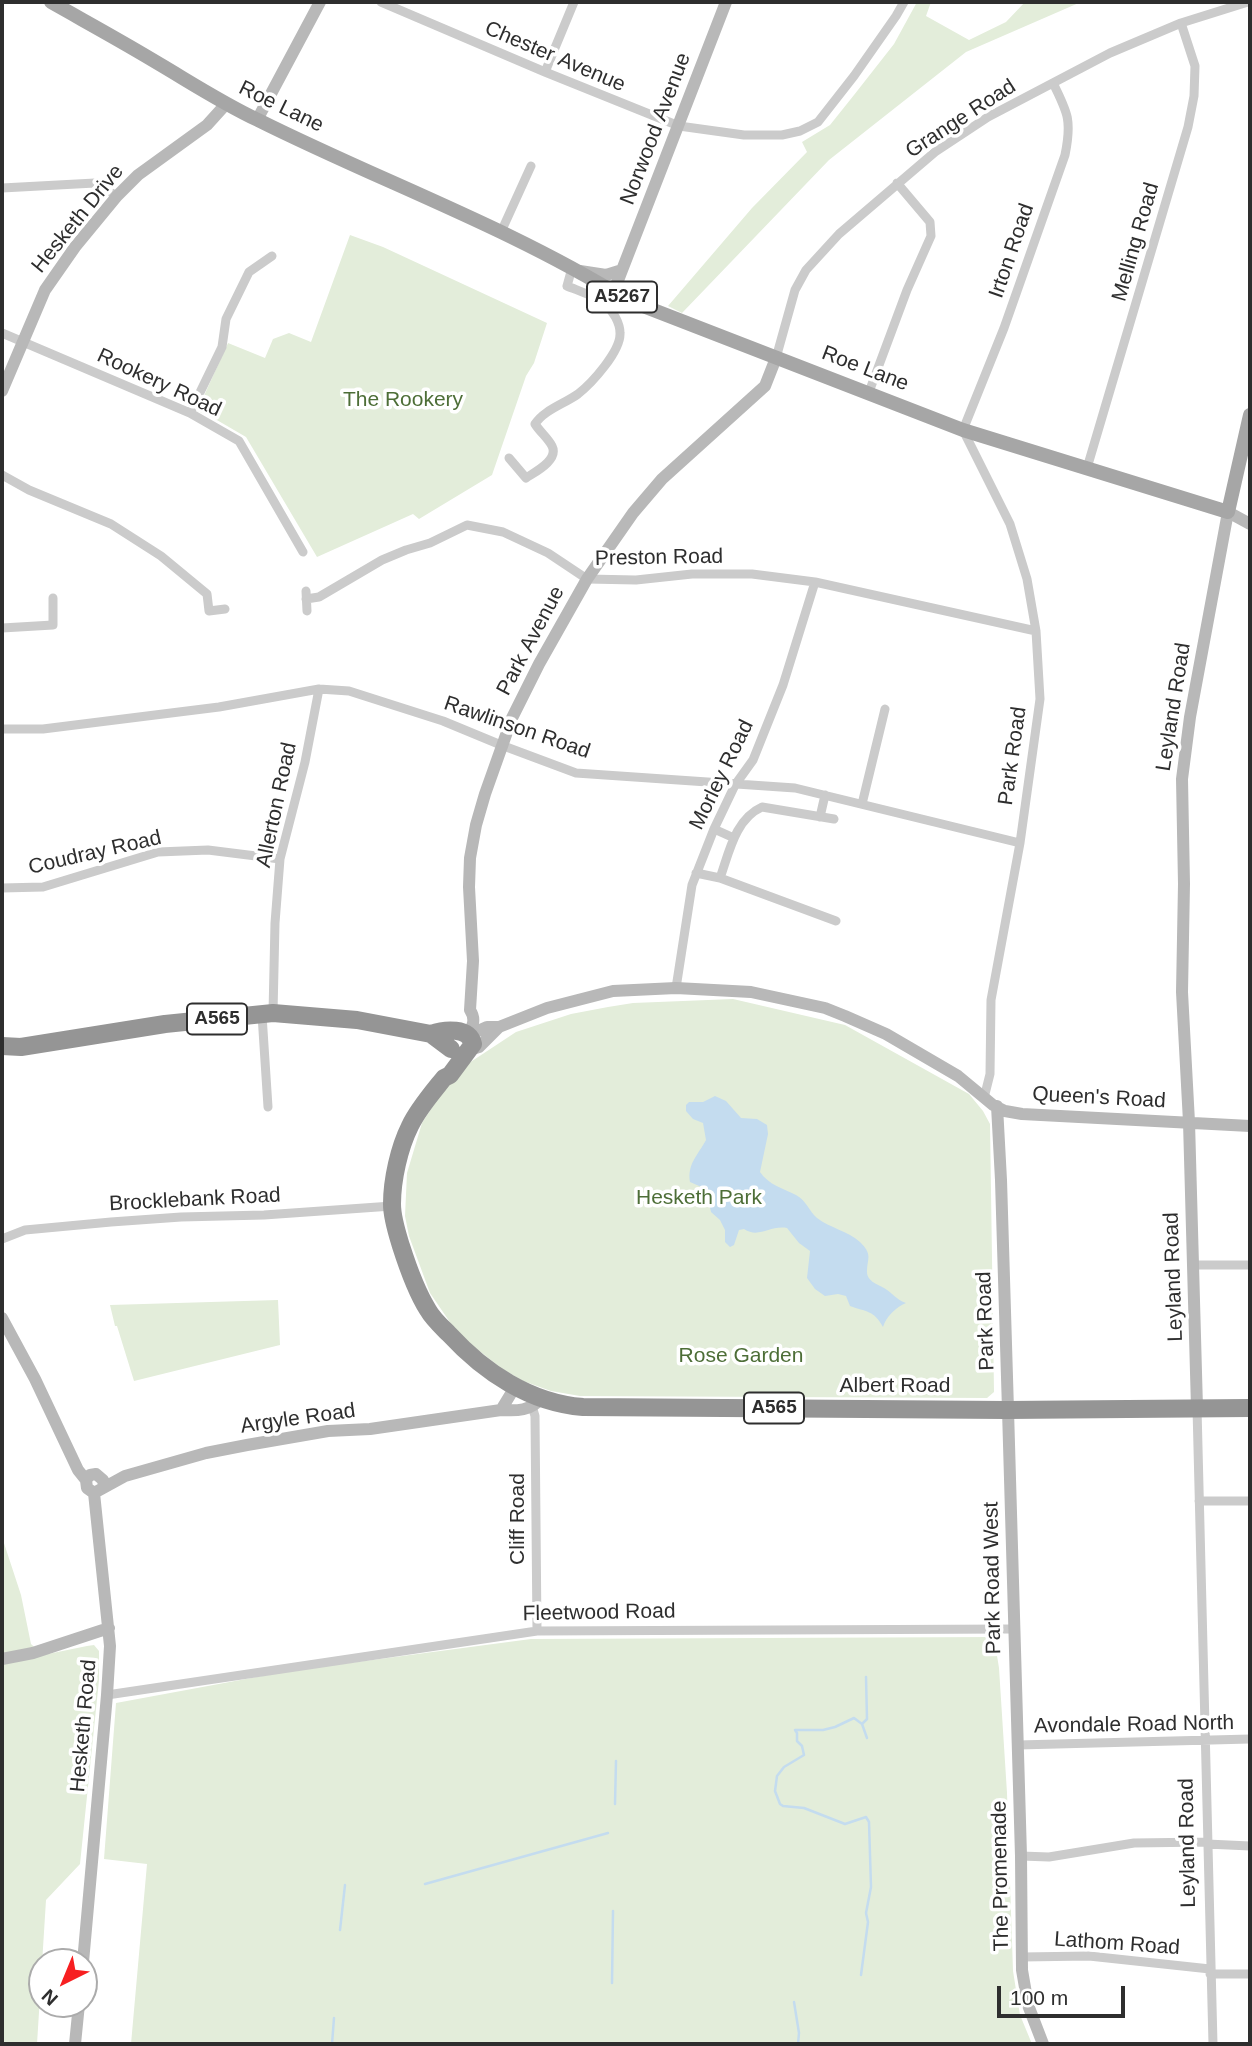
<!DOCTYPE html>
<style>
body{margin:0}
#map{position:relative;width:1252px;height:2046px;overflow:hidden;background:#fff;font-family:Arial,sans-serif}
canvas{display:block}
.frame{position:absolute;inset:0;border:4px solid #2e2e2e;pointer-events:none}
.north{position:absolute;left:28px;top:1948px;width:70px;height:70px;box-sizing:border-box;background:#fff;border:2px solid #ababab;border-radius:50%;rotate:223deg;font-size:19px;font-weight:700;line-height:28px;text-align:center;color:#2e2e2e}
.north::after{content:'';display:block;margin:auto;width:24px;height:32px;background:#f71f21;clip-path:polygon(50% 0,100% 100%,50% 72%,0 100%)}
.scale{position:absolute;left:997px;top:1986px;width:128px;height:32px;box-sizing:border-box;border:4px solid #2e2e2e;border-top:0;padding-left:9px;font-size:21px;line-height:24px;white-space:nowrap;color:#2e2e2e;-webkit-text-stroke:5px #fff;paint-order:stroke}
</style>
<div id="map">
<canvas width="1252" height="2046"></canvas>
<div class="frame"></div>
<div class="north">N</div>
<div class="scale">100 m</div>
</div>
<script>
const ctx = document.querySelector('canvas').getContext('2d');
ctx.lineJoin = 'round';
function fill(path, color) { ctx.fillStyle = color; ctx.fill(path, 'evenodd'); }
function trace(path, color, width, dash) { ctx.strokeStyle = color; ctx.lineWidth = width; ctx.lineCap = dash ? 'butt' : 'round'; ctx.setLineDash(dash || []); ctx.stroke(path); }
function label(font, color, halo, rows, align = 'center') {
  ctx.font = font + ' Arial,sans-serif'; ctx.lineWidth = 7; ctx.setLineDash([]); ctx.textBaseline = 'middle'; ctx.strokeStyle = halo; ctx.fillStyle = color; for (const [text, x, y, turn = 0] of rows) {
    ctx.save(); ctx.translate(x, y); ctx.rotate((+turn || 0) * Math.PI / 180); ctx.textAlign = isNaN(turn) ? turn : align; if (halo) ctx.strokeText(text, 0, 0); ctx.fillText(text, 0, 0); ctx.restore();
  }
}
fill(new Path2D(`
 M917,2H931L926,16L969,40L1006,22L1025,2H1081L966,52L829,160L682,313L668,306L752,208L807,152L802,142L830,125L854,95L894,44Z
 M350,235L383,247L547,323L534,363L526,376L492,475L419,519L413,514L317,557L246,437L210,416L197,411L228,343L265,358L273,339L289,333L311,342Z
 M733,999L845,1025L969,1094L983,1111L990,1124L994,1392L987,1398L580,1396L551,1391L523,1381L501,1368L458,1334L430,1293L409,1236L405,1216L407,1173L422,1123L444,1089L466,1065L516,1032L571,1014L608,1007L633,1003Z
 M278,1300L280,1345L134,1381L117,1326H115L110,1305Z
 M2,1537L21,1595L31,1644L43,1655L87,1646L94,1645L99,1651V1680L80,1864L46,1900L37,2044H2Z
 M994,1637L999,1668L1007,1793L1013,1971L1020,2015L1032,2044H131L147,1864L104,1859L116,1703L289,1671L531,1639Z`), '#e3edda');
fill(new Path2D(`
 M715,1096L726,1101L741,1118L757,1119L767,1125L768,1134L760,1172C769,1185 782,1188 796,1195C806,1200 809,1211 817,1218C830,1228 848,1231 860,1242C872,1254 868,1257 867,1270C866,1281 877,1284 884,1288C893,1293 895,1299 906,1303C896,1307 886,1317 883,1327C874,1310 866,1312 850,1306L846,1296L838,1294L825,1296L815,1289L807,1278L810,1251L799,1243L787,1228C770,1225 759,1239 744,1229L739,1230L734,1245L730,1247L725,1242V1230L720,1220L711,1212L706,1189L690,1182C687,1164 698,1155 706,1140L703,1123L693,1119L686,1111V1105L689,1102H703Z`), '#c4dcef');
trace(new Path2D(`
 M862,1724L867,1719L866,1677
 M615,1804L616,1761
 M425,1884L608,1833
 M340,1930L345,1885
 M861,1975L868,1922L866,1913L871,1887L869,1822L866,1817L845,1824L804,1808L783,1806L780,1804L775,1791L777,1776L784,1767L804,1755L802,1746L797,1741V1733L795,1730H823L835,1727L854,1718L862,1724L867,1738
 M612,1983L613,1911
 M794,2002L799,2033L798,2044
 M332,2044L334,2018`), '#c4dcef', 2.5);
trace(new Path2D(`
 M381,2L545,72L679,126L744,135H782L800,131L818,122L854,76L896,16L904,2
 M545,72L574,2
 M2,188L95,183L117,196
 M501,232L531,166
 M2,333L190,413L239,441L303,552
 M776,358L795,290L806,270L839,234L935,152L988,117L1110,53L1181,23L1248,2
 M869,392L907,290L931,236L930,222L897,183
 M190,413L222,347L226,319L249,272L272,256
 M509,458L526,478C535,472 559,460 552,446C548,438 540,432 535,424C544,410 564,404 578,394C592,383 621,351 620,333C620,323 613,311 606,305C596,296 579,291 567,286L572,268
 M1087,468L1188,127L1194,96L1195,66L1181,23
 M2,475L29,490L111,524L161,556L207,594L209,611L225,609
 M306,591L307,611
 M306,599L319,597L382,560L406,550L430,543L467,525L503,532L548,553L587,579L636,580L692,574H752L815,582L1036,631
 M2,628L53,625V598
 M2,729H43L219,707L319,689L349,691L443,721L501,745L576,773L795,788L1020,843
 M862,804L885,709
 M820,817L825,795
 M834,819L762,807C735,819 729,853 720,878L836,921
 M714,829L734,838
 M696,873L720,878
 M2,888L43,887L158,852L208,850L280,859
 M676,988L692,885L714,829L735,785L753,760L783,685L815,582
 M273,1013L275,923L280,859L305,762L319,689
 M262,1015L268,1107
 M984,1098L990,1074L991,1000L1020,843L1040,699L1036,631L1027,579L1010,524L963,430L1004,328L1065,155C1072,121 1068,113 1053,83
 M2,1239L25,1230L111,1222L181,1217L264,1215L392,1206
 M1194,1265H1250
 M532,1406L535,1416L537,1631
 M1197,1408L1213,2044
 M1199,1501H1250
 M107,1695L537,1631L1013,1629
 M1018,1745L1250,1739
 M1207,1844L1250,1846
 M1021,1856L1049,1857L1134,1843L1207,1842
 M1022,1957L1089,1956L1210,1969
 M1210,1974H1250`), '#cbcbcb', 9);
trace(new Path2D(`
 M257,120L320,2
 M580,271L606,275L622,270
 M612,291L617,283L726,2
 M2,391L45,290L75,247L117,196L138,175L207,125L226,104
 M468,1034C473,1026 476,1019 470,1010L473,961L469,887L470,858L476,825L485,794L512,718L539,664L587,579L633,513L662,479L765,386L776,358
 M469,1035L487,1027H499L547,1008L613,991L676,988L751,992L825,1008L845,1016L886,1034L958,1076L993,1105L1005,1111L1022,1114L1250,1126
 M469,1050L479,1047L499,1027
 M997,1106L1001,1180L1008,1410L1021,1856L1022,1970L1028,2005L1043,2044
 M2,1318L35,1379L78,1470L86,1480L87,1488L94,1493L125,1476L206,1453L247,1445L328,1431L370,1429L501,1410C517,1411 531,1411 541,1398
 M1197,1408L1189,1122L1182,992L1184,884L1182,779L1190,717L1228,512L1250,524
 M501,1410L515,1387
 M86,1480L90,1475L96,1474L103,1480L104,1486
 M2,1659L33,1653L109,1628
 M83,1962L107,1695L110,1646L94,1493
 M75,2044L79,2004`), '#b8b8b8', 12);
trace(new Path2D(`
 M51,2C88,23 125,43 161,65C193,84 224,104 258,120C380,181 509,227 625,299L963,430L1228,512L1250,415`), '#a6a6a6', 14);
trace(new Path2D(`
 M431,1034C445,1029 469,1027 473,1044L450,1075L444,1078C432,1093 418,1109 410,1126C399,1148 392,1180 392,1204C392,1218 397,1233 401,1246C408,1268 416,1291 428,1310C433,1319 442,1327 449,1334C484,1372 530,1403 583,1407L1006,1410L1250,1408
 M2,1046L21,1047L165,1024L273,1013L357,1020L431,1034L451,1049`), '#959595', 18);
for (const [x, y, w] of [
 [622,297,70],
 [217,1019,60],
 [774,1408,60]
]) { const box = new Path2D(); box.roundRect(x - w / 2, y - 15.5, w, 31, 5); ctx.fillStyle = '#fff'; ctx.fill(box); trace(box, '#2e2e2e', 2); }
label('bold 19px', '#2e2e2e', null, [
 ["A5267",622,297],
 ["A565",217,1019],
 ["A565",774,1408]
]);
label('21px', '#2e2e2e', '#fff', [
 ["Chester Avenue",555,57,23],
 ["Roe Lane",281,107,26],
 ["Grange Road",961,119,-33],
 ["Norwood Avenue",656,129,-69],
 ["Hesketh Drive",78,219,-51],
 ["Melling Road",1136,242,-74],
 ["Irton Road",1012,251,-71],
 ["Roe Lane",865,369,21],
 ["Rookery Road",159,383,25],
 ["Preston Road",659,558,-1],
 ["Park Avenue",531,641,-62],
 ["Leyland Road",1174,707,-81],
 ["Rawlinson Road",517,728,19],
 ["Park Road",1013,756,-82],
 ["Morley Road",722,775,-64],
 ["Allerton Road",277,805,-78],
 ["Coudray Road",95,853,-13],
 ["Queen's Road",1099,1098,3],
 ["Brocklebank Road",195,1200,-3],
 ["Leyland Road",1174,1277,-92],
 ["Park Road",986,1321,-92],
 ["Albert Road",895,1386],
 ["Argyle Road",298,1419,-8],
 ["Cliff Road",518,1519,-90],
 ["Park Road West",993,1578,-91],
 ["Fleetwood Road",599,1613,-1],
 ["Avondale Road North",1134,1725,-1],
 ["Hesketh Road",84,1726,-85],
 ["Leyland Road",1188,1843,-91],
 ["The Promenade",1001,1876,-91],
 ["Lathom Road",1117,1944,4]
]);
label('21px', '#4d6e37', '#fff', [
 ["The Rookery",403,400],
 ["Hesketh Park",699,1198],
 ["Rose Garden",741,1356]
]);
</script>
